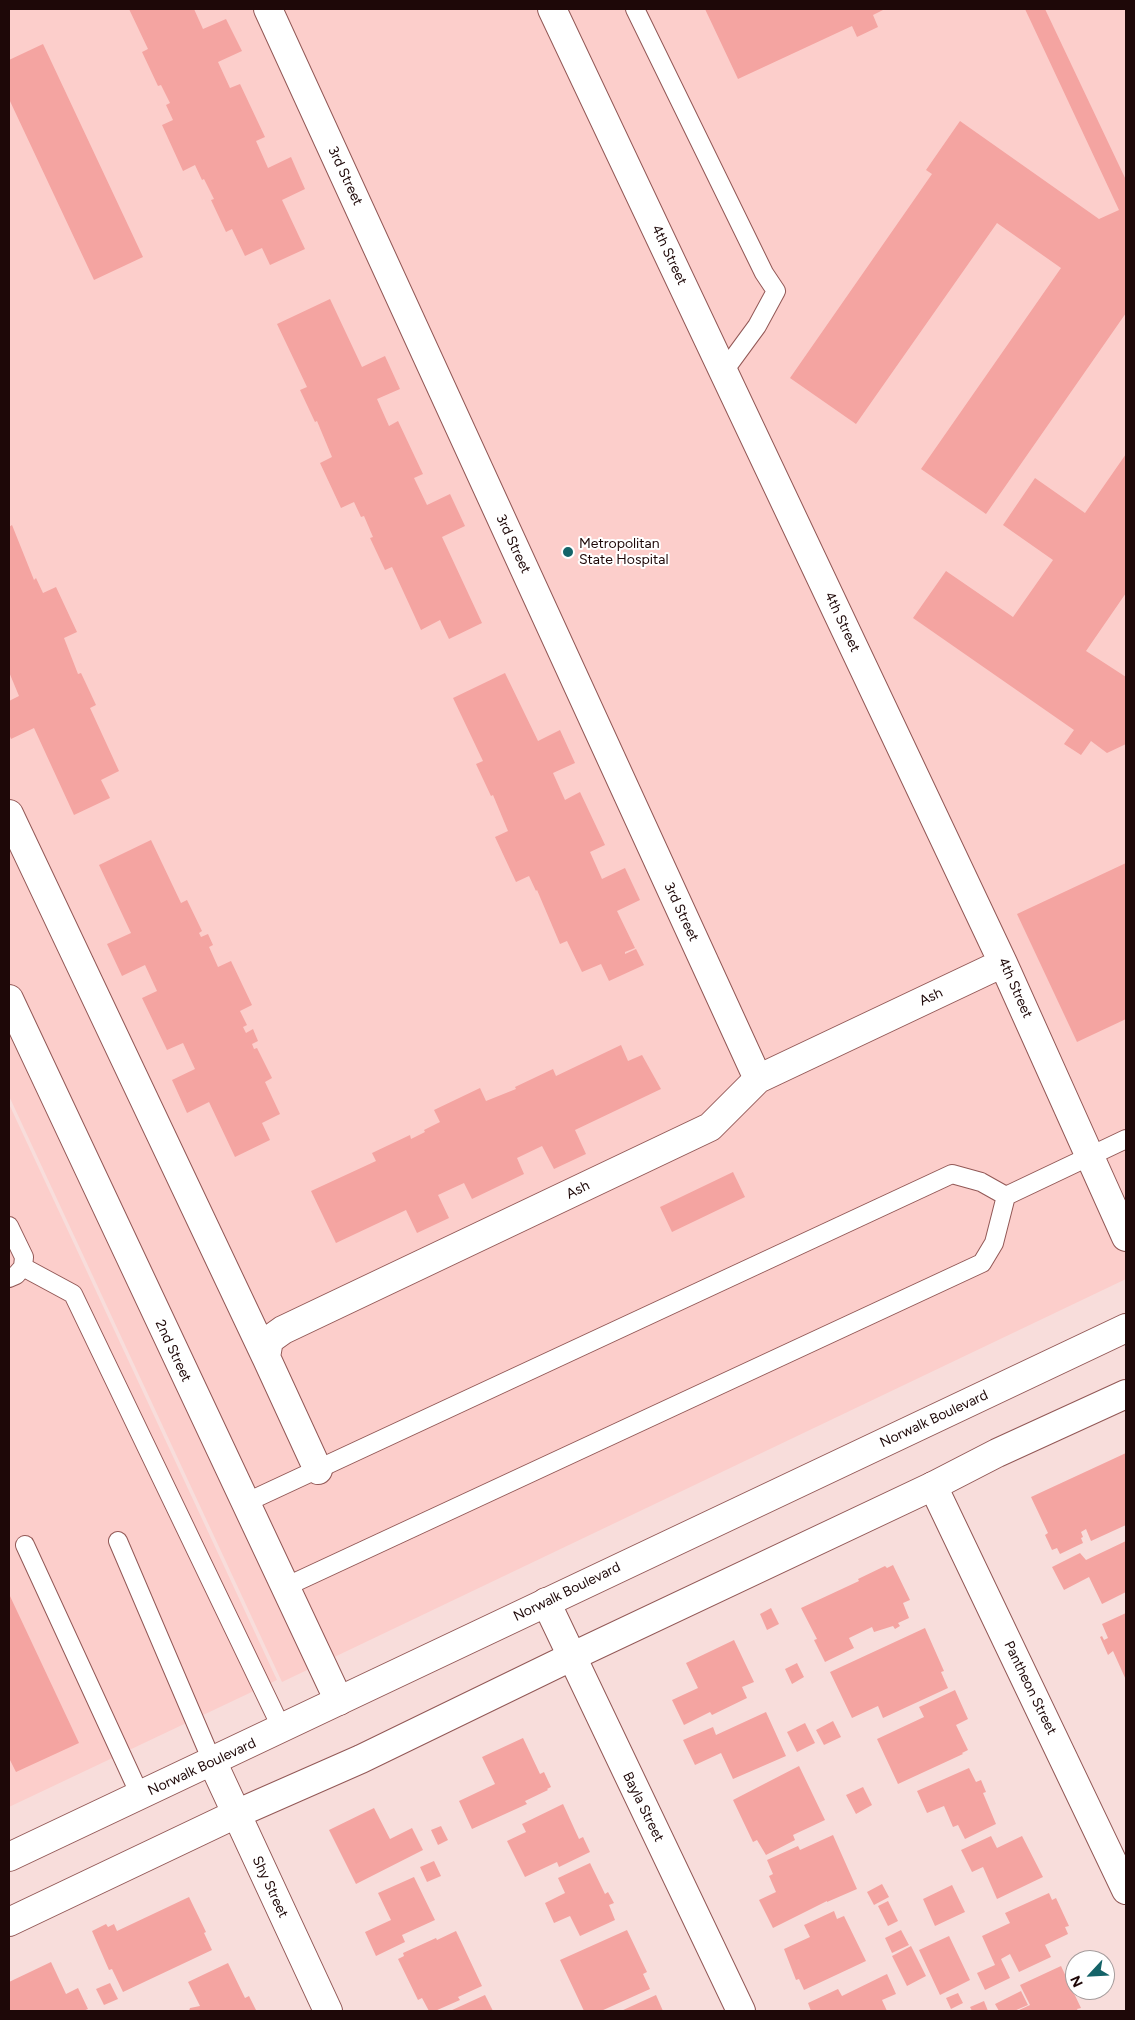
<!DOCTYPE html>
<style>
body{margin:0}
#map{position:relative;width:1135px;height:2020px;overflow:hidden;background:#f8dddb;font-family:Figtree,sans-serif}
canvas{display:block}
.frame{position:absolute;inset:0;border:10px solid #1e0808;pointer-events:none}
.north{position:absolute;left:1065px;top:1950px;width:50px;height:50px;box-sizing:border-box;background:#fff;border:1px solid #a59c9c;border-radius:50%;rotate:245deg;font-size:14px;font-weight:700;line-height:20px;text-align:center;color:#1e0808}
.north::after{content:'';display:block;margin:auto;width:18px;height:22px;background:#146368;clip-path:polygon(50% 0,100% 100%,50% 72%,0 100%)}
</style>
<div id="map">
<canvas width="1135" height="2020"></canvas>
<div class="frame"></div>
<div class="north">N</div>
</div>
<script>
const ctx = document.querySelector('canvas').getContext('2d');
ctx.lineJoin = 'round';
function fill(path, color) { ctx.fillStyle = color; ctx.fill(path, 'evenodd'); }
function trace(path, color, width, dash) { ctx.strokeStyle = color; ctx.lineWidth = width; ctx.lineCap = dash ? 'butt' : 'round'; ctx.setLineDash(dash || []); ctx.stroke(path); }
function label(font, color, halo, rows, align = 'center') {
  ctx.font = font + ' Figtree,sans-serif'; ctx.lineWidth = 4; ctx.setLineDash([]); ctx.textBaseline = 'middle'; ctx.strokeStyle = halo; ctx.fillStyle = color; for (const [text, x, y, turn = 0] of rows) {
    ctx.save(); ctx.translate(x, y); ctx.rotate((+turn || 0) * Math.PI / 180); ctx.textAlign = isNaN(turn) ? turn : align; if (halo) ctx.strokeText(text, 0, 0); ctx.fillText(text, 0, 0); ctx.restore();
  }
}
fill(new Path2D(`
 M9,9H1126V1279L282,1682L9,1096Z
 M9,1104L277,1680L9,1807Z`), '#fccecb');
fill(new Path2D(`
 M129,9H194L203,29L226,19L242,51L218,62L230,88L240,84L265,137L256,141L268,168L291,157L305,189L282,200L305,249L270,265L262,248L245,256L232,229L226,232L211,200L214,199L204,179L202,180L195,165L183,171L162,125L173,120L166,105L170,103L161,85L158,86L142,52L148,49Z
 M705,9H885L873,15L878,27L857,37L852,26L738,79Z
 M1025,9H1045L1126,180V313L986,514L921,469L1061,268L997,223L856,424L790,378L932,174L926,170L960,121L1099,219L1119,210Z
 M43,44L143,257L94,280L9,99V60Z
 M330,299L362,367L385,356L400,389L377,399L389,426L398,421L423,474L414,478L427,505L450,494L465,526L442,537L482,623L449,639L440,620L421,630L392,567L385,570L370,538L373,537L364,516L361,517L354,502L341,508L320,463L332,457L317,421L315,422L300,390L307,387L277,324Z
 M1126,454V593L1086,651L1126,677V744L1107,753L1091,741L1081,755L1064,744L1074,730L913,618L946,571L1013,617L1053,560L1003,525L1035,478L1085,513Z
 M12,525L34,580L36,578L43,593L56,587L77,632L64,638L78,674L81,673L96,705L90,708L119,771L101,780L110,798L74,815L34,728L11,739L9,734V701L19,696L9,672V527Z
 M505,673L538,741L560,730L575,763L553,773L565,800L580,792L605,845L590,852L602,879L625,868L640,900L617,911L635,948L625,952V954L636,949L644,965L609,981L601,964L582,972L567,941L560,944L537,890L536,891L529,876L516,882L495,837L508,831L493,795L491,796L476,764L483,761L453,698Z
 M151,840L181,903L187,900L202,931L199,933L201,937L208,934L213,945L209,947L218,967L231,961L252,1005L240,1011L247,1025L243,1027L246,1033L253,1029L258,1041L252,1044L254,1049L257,1048L272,1078L265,1082L280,1114L262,1123L270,1140L235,1157L209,1102L187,1113L172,1080L195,1069L183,1043L167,1050L142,998L157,991L145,965L122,976L107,944L131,933L99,865Z
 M1126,863V1019L1077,1042L1017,914Z
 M621,1045L628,1061L642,1055L661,1089L575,1130L586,1154L554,1169L542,1146L517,1158L524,1174L472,1199L464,1183L438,1195L449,1218L417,1233L406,1210L336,1243L311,1191L376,1161L372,1153L410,1135L411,1139L425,1132L424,1130L440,1122L434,1110L480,1088L486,1101L516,1089L515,1087L553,1069L556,1076Z
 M733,1172L745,1197L672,1232L660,1207Z
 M1126,1453V1525L1091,1541L1086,1529L1081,1532L1083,1537L1081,1538L1083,1543L1060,1554L1057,1548L1052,1550L1045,1535L1048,1533L1031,1497Z
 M1126,1541V1592L1102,1604L1089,1577L1064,1590L1052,1567L1080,1553L1086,1560Z
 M893,1565L910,1600L903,1603L909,1618L898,1623L900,1626L895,1629L893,1626L874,1632L872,1627L849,1638L854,1648L825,1662L814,1640L817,1639L801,1608L859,1581L858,1579L885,1566L887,1568Z
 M9,1594L79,1743L16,1772L9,1758Z
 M771,1608L779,1624L767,1630L760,1614Z
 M1126,1613V1680L1113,1651L1108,1655L1100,1637L1102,1636L1104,1640L1108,1638L1102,1624Z
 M925,1628L944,1671L941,1672L948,1688L883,1718L878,1706L852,1718L830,1672Z
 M734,1640L754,1682L742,1687L747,1698L712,1715L710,1712L684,1725L672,1700L698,1688L686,1663Z
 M797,1663L804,1677L792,1684L785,1669Z
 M955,1690L968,1719L956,1725L968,1750L962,1753L963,1754L898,1784L877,1739L924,1717L919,1707Z
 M766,1712L786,1756L733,1779L721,1753L695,1765L683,1740L713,1727L716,1735Z
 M833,1721L841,1737L824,1745L816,1730Z
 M805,1723L815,1743L797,1752L787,1732Z
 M523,1738L540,1774L544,1772L551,1787L547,1789L548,1790L525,1801L527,1804L472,1829L459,1801L495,1784L482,1757Z
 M799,1766L825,1820L793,1835L795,1840L766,1855L757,1840L753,1842L733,1800Z
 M969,1768L976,1782L981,1780L986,1792L983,1793L996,1824L965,1839L958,1825L953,1827L944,1806L927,1813L917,1791Z
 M863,1787L872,1805L856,1814L846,1795Z
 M563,1804L579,1839L583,1837L590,1852L559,1867L557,1862L525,1877L507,1841L526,1832L522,1824Z
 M374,1808L390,1839L412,1828L423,1850L356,1884L329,1830Z
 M441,1826L448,1840L438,1845L431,1830Z
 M833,1835L857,1889L827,1902V1901L773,1928L759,1900L776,1892L769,1876L773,1874L767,1860L798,1846L800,1850Z
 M991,1836L997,1848L1022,1836L1043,1877L997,1899L983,1867L972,1872L961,1850Z
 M434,1861L441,1876L427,1882L420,1867Z
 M590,1863L605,1894L608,1892L614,1903L609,1905L615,1920L580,1936L570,1916L554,1923L545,1903L565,1893L558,1878Z
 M414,1877L435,1920L402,1935L405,1942L376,1956L365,1932L391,1920L378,1893Z
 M882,1884L889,1897L874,1905L867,1892Z
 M952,1885L965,1912L935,1926L923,1899Z
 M1049,1893L1052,1900L1056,1898L1069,1926L1065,1927L1068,1934L1045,1945L1051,1957L1019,1972L1010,1954L1001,1959L1010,1978L985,1990L977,1973L995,1965L982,1936L1010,1923L1005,1913Z
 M189,1897L206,1932L204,1933L212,1950L123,1992L112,1969L109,1970L92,1931L106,1924L108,1927L114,1924L117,1931Z
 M888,1901L898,1921L888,1926L878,1906Z
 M834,1911L837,1919L844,1916L866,1961L804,1990L799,1979L796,1980L784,1949L810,1937L804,1925Z
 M627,1930L647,1972L643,1974L650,1989L601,2011H584L560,1960Z
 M901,1930L909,1945L892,1953L885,1938Z
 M456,1931L482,1986L458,1997L460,2000L435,2011H429L422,1998L418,2000L398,1959L404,1956L403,1953L436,1938L437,1940Z
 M949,1936L970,1980L940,1995L919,1950Z
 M911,1946L926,1976L907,1986L892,1956Z
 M51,1962L66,1994L78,1988L88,2009L83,2011H9V1982Z
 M228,1963L245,1998L249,1996L256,2010L189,2011L190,2008L200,2006L188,1982Z
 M1061,1966L1081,2008L1077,2009L1078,2011H1017L1030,2005L1020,1985Z
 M887,1974L896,1994L882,2000L887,2011H811L808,2003L838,1989L842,1996Z
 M110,1983L118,1999L104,2005L96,1989Z
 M1021,1991L1028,2005L1014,2011H999L995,2004Z
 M958,1993L963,2003L951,2009L946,1998Z
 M485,1995L493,2011H450Z
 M656,1995L663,2011H621Z
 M984,2001L988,2011H972L970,2007Z`), '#f4a4a1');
const lane = new Path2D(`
 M635,9L764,273L776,291L757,326L724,371
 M1006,1196L1126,1139
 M9,1226L24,1257L23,1267L16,1275L9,1278
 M23,1267L73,1294L282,1729
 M245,1503L952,1174L981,1182L1006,1196
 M118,1541L212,1761
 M25,1545L140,1795
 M285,1587L982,1263L994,1243L1006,1196`);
const street = new Path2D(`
 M268,9L758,1079
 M552,9L1003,963L1126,1237
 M9,814L266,1357
 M9,999L339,1701
 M318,1470L266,1357L269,1340L283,1330L710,1127L758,1079L1003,963
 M933,1486L1126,1890
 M546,1602L741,2011
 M212,1761L328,2011`);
const secondary = new Path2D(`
 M9,1857L1126,1328
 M9,1922L236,1814L361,1759L571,1657L933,1486L997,1453L1126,1394`);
trace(lane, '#925856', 20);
trace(street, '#925856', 30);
trace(secondary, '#925856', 30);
trace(lane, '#fff', 18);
trace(street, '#fff', 28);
trace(secondary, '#fff', 28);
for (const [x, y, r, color] of [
 [568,552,6,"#146368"]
]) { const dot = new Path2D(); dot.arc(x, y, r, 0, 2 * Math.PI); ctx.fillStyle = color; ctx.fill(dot); trace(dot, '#fff', 2); }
label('14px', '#1e0808', '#fff', [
 ["3rd Street",345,176,65],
 ["4th Street",669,255,65],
 ["3rd Street",513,544,65],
 ["4th Street",842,622,65],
 ["3rd Street",681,912,65],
 ["4th Street",1015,988,66],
 ["Ash",931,997,-25],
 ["Ash",578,1190,-26],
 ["2nd Street",173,1351,65],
 ["Norwalk Boulevard",934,1419,-25],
 ["Norwalk Boulevard",567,1592,-26],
 ["Pantheon Street",1030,1688,64],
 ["Norwalk Boulevard",202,1767,-25],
 ["Bayla Street",643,1807,64],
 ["Shy Street",270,1887,65]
]);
label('14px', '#1e0808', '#fff', [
 ["Metropolitan",579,544],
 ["State Hospital",579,560]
], 'left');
</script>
